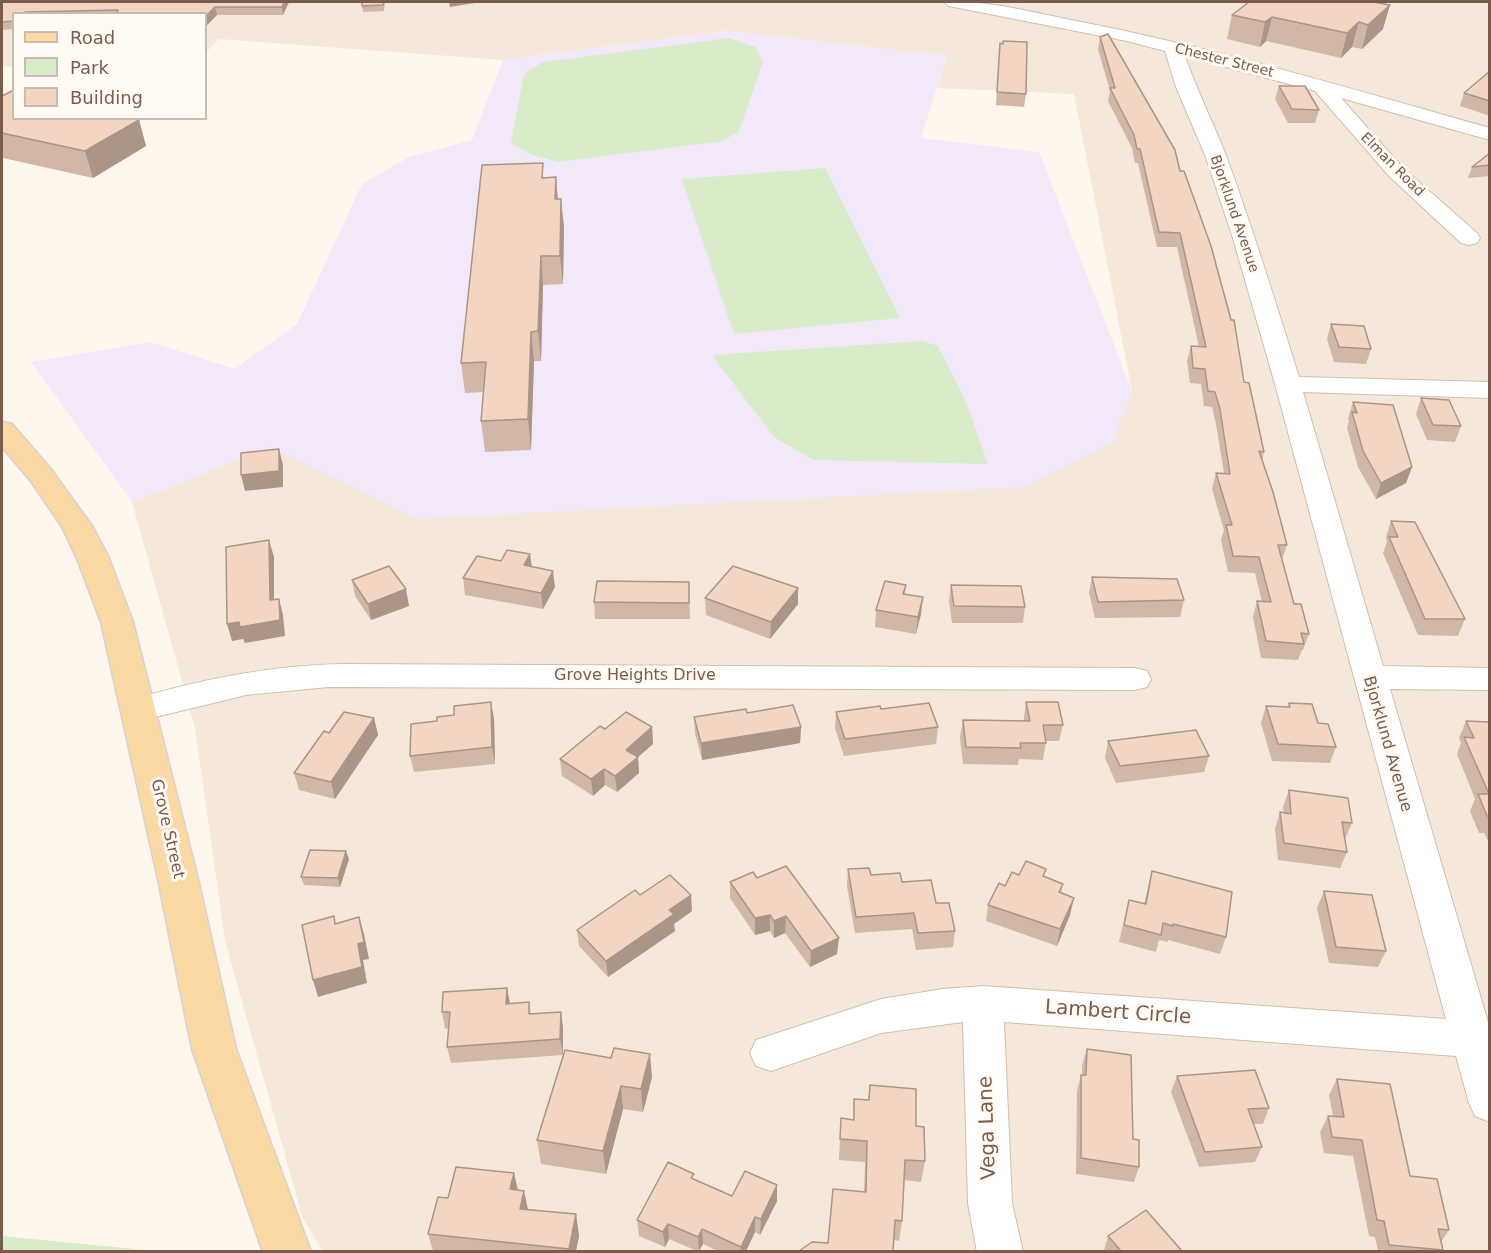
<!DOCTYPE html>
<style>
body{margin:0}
#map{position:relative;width:1491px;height:1253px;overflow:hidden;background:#fdf6ec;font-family:"DejaVu Sans",sans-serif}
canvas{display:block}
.frame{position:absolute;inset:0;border:3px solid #7a5c4d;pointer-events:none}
.legend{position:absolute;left:12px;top:12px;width:195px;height:108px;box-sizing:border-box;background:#fffaf3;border:2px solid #cabbb1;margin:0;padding:8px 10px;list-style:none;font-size:18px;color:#7a5c4d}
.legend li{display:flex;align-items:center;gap:12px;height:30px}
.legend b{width:30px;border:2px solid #cabbb1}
</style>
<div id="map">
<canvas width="1491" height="1253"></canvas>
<div class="frame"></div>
<ul class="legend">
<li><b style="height:8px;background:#fbd9a5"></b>Road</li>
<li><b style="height:16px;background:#d8ecc9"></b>Park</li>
<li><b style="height:16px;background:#f3d5c3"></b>Building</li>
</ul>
</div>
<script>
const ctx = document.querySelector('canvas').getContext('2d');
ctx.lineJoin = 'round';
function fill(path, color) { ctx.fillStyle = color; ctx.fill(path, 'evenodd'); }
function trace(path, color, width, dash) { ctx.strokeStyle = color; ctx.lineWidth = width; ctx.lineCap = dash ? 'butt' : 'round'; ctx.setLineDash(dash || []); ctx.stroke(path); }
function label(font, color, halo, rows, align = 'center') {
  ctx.font = font + ' "DejaVu Sans",sans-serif'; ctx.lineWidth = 6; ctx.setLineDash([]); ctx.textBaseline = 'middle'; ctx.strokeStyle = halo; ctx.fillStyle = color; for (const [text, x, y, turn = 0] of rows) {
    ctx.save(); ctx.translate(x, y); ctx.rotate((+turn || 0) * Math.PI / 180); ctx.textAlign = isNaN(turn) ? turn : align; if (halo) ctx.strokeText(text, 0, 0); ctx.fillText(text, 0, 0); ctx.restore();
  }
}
fill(new Path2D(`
 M2,2H1489V1251H323L303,1219L225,941L195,728L132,502L271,446L418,519L1132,391L1074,94L937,88L947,56L725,31L503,60L219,39L206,52V14H14L13,67L2,66Z`), '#f5e8da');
fill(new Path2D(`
 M725,31L947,56L921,138L1039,152L1132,391L1112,443L1024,487L417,519L271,447L132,502L31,362L150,342L235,369L297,324L362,184L409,157L472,140L503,60Z`), '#f3e8fa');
fill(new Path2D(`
 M729,38L755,47L763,62L739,131L723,141L558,162L532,155L511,143L524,74L543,62Z
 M825,168L900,318L734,334L682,179Z
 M923,341L938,346L966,402L988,464L813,460L774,437L712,355Z
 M2,1236L155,1251H2Z`), '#d8ecc9');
const minor = new Path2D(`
 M945,2C986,0 1031,12 1071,20C1213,47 1351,89 1490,128V140L1341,98L1403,168L1477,233L1480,238L1477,243L1469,245L1461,243L1389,176L1315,91L1185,56C1197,91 1214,124 1227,158C1253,230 1276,303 1299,377L1490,382V398L1303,392L1383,666L1490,668V690L1390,689L1490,1029V1122L1475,1116L1469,1103L1456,1056L1004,1022L1012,1203L1023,1252H977L968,1203L963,1022L881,1033L771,1071L756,1066L750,1053L756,1040L881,999L943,989L983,986L1446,1019L1275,384L1232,235L1205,155L1176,87L1165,51L1127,41L954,7L948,6Z
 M345,664L1135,668L1147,671L1151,679L1147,687L1135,690L328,687L246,695L139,721L127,717L122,709L127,701C199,680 270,665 345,664Z`);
const major = new Path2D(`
 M2,422L12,424L50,468L92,526L108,556L133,622L198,879L236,1049L311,1252H263L192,1049L158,879L101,622L76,556L62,527L30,480L2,447Z`);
trace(minor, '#d1beb0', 2);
trace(major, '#dad1cd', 3);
fill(minor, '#fff');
fill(major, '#fbd9a5');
fill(new Path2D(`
 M2,2H289L283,15H217L206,26V14H14V29L2,30Z
 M385,2L384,11L363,12L362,6Z
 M1373,2L1383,29L1362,49L1352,47L1341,58L1266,41L1260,47L1227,39L1232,15Z
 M1100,37L1180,171L1264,452L1262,461L1287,545L1282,560L1294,604L1309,634L1303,650H1302L1298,660L1261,658L1253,617L1257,601L1262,602L1255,573L1228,572L1221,540L1224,530L1212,489L1216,473H1224L1216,424L1212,407L1204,406L1201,384L1190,383L1187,361L1191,346L1199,347L1177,247H1157L1138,163H1135L1132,148L1108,101L1110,91L1098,49Z
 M1000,43L1026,94L1024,107L996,105Z
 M1490,71V116L1460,106L1464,93Z
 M1279,86L1319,110L1315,123H1288L1275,99Z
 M2,96L14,118L139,120L146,146L93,178L3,158L2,154Z
 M1490,153V176L1468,178L1472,167Z
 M556,177L558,199L564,227L563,284L543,285L541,361H534L531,450L485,452L481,421L484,392L465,393L461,363L544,178Z
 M1331,324L1371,349L1366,364L1334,362L1327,339Z
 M1421,398L1461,426L1455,442L1427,440L1416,414Z
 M1353,402L1412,467L1406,483L1376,499L1358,467L1347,428L1349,421L1348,418Z
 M1391,521L1465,619L1458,636L1418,635L1383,553L1387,542L1386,537Z
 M530,554L532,567L555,587L543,609L465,595L463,578L501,561Z
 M1092,577L1184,600L1180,617L1095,618L1089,593Z
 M352,580L409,606L371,620L355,596Z
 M689,582L690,619H595L594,602Z
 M906,585L905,594L921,614L916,634L875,627L876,610Z
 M951,585L1025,607L1023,623H952L949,601Z
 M705,598L798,604L770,639L706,615Z
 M1026,702L1063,725L1059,741H1046L1043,760L1019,759L1018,765L963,764L960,737L963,720L1024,721V718Z
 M1289,703L1336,747L1330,763L1272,761L1261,723L1266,706L1288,707Z
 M881,709L938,727L936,744L844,756L835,728L836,712Z
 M747,713L801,727L800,743L702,760L695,733L694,717Z
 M374,718L378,735L335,799L299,790L294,773L329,733Z
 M494,718L495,764L414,772L410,756Z
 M1466,721L1490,722V845L1484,833H1479L1470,811L1475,799L1457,754L1461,743L1459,738Z
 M652,727L653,744L638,757L639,773L617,792L605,785L593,796L562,776L560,759L605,729Z
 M1108,741L1209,756L1204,772L1116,783L1105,758Z
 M1289,790L1352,823L1345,839L1347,852L1340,868L1278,860L1275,829L1280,812L1284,813L1283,807Z
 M349,859L340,887L304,885L301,877Z
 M848,869L902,882L936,903L955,931L953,947L916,950L912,929L855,933L847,886Z
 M1046,869L1044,876L1063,884L1061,893L1070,915L1057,946L986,921L988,905L1005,886L1019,875Z
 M1152,871L1226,937L1220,954L1168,940V942L1159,940L1156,952L1119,942L1129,900L1144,904Z
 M757,878L837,954L810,967L785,933L774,938L770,931L755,935L730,898V882Z
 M1324,891L1386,951L1378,967L1329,963L1317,908Z
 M640,895L692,911L674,924L675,931L608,977L579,946L577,930Z
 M507,988L510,1003L529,1002L531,1014L561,1012L563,1028V1055L451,1063L447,1047L449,1028L445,1029L442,1012Z
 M1087,1049L1133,1139L1139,1167L1134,1182L1076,1174L1077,1091L1081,1075H1082V1065Z
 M565,1050L652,1077L643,1112L623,1109L606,1174L541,1164L537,1140Z
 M1177,1076L1269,1108L1263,1124H1253L1262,1147L1255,1162L1199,1167L1171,1092Z
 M1337,1079L1410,1176L1449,1230L1441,1242L1443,1250L1442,1251H1378L1375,1237L1369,1236L1353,1156L1324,1153L1320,1132L1328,1116H1333L1329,1095Z
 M870,1085L916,1126L925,1161L921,1182L904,1180L902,1221L899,1241L894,1240L828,1243L864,1192L865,1162L839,1160L841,1118L853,1120L854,1099L868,1100Z
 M514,1173L518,1190L528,1209L576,1214L579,1236L576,1251H433L428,1234L448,1198Z
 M694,1180L732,1196L777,1201L760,1235L755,1232L746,1251H718L703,1244L699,1251H697L669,1239L665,1247L639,1236L637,1220Z
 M1108,1236L1182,1251H1104Z`), '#d1b7a8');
fill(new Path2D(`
 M284,2H289L283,15L282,7Z
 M449,2H481L450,7Z
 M1390,5L1383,29L1362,49L1368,25Z
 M215,7L217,15L206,26V16Z
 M1272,17L1266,41L1260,47L1265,22Z
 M1359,22L1352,47L1341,58L1347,33Z
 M139,120L146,146L93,178L85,151Z
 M556,177L558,205L555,199Z
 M561,199L564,227L563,284L560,256Z
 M541,256L543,285L541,361L538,331Z
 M531,332L534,361L531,450L528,419Z
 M279,449L283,465V487L245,491L241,475Z
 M1412,467L1406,483L1376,499L1381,483Z
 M269,540L274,557V617L270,600Z
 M530,554L532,571L524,565Z
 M553,571L555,587L543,609L541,593Z
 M798,588V604L770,639L771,622Z
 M406,589L409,606L371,620L368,604Z
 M923,597L921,614L916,634L918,617Z
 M279,599L283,615L285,636L245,643L243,639L232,641L227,624Z
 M491,702L494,718L495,764L492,747Z
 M374,718L378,735L335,799L331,782Z
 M652,727L653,744L638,757L639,773L617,792L615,776L626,750Z
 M801,727L800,743L702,760L701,743Z
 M604,769L605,785L593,796L591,779Z
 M346,851L349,859L340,887L338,878Z
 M691,895L692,911L674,924L675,931L608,977L606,961L669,910Z
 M1074,898L1070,915L1057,946L1060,929Z
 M770,915V931L755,935V918Z
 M786,916L785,933L774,938V921Z
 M359,917L364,934L369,959L363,960L367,983L318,997L313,980Z
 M839,938L837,954L810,967L811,951Z
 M507,988L510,1004H506Z
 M561,1012L563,1028V1055L560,1039Z
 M650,1054L652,1077L643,1112L641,1089Z
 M621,1086L623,1109L606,1174L603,1151Z
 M514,1173L519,1196L510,1189Z
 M777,1185V1201L760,1235L761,1219Z
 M524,1191L529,1214L520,1209Z
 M576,1214L579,1236L576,1251H569V1249Z
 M755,1217V1232L746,1251H741V1247Z
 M668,1224L669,1239L665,1247L663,1232Z
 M702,1229L703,1244L699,1251L698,1237Z`), '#aa9588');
const building = new Path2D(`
 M2,2H284L282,7H215L206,16V14H117L118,10L25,12V14H14V21L2,22Z
 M362,2H384L383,5L362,6Z
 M1249,2H1373L1390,5L1368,25L1359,22L1347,33L1272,17L1265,22L1232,15Z
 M1108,34L1175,150L1180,171H1184L1211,246L1231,320H1234L1244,382L1249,383L1264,452L1259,451L1273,492L1287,545H1278L1294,604H1301L1309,634L1301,633L1304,644L1266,641L1257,601L1271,602L1259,557L1233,556L1226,525H1232L1216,473L1230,474L1220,409L1215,392L1208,391L1205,369L1193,368L1191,346L1206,347L1180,233L1159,232L1140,149H1137L1134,135L1110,88H1115L1100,37Z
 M1003,41L1027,42L1026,94L997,92L1000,43L1003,44Z
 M1490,71V101L1464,93Z
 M1279,86H1305L1319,110L1292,109Z
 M14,90V118H134L139,120L85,151L2,133V96Z
 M1490,153V165L1472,167Z
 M543,163L542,178L556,177L555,199H561L560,256H541L538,331L531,332L528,419L481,421L486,362L461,363L482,165Z
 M1331,324L1364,326L1371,349L1339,347Z
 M1421,398L1449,400L1461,426L1433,425Z
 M1353,402L1393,405L1412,467L1381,483L1363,451L1352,412L1357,413Z
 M279,449V471L241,475V453Z
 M1391,521L1415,522L1465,619H1425L1389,537H1398Z
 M269,540L270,600L279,599L280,620L240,627L239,622L227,624L226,547Z
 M507,550L530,554L524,565L553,571L541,593L463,578L477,556L501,561Z
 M389,566L406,589L368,604L352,580Z
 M733,566L798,588L771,622L705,598Z
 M1092,577L1177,579L1184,600L1098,602Z
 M597,581L689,582V603L594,602Z
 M885,581L906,585L903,594L923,597L918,617L876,610Z
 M951,585L1021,586L1025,607L954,606Z
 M491,702L492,747L410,756L411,724L437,721V717L454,715V706Z
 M1026,702H1058L1063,725H1043L1046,743H1020L1021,748L966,747L963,720L1030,721Z
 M929,703L938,727L845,739L836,712L880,706L881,709Z
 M1289,703L1312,704L1318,723L1328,724L1336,747L1278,744L1266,706L1290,707Z
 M793,705L801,727L701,743L694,717L746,709L747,713Z
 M344,712L374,718L331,782L294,773L324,731L329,733Z
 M626,712L652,727L626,750L638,757L615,776L604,769L591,779L560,759L600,726L605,729Z
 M1466,721L1490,722V816H1487L1478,794H1489L1464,737L1474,738Z
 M1196,730L1209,756L1120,766L1108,741Z
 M1289,790L1348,798L1352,823L1342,822L1347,852L1284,843L1280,812L1291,814Z
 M310,850L346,851L338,878L301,877Z
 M1026,861L1046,869L1043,876L1063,884L1059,892L1074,898L1060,929L988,905L999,883L1005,886L1012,872L1019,875Z
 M786,866L839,938L811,951L786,916L774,921L770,915L755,918L730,882L753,872L757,878Z
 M869,868L871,875L900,873L902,882L931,880L936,903H949L955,931L918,933L914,913L856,917L848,869Z
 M1152,871L1232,892L1226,937L1173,924V926L1163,923L1161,935L1124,925L1129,900L1146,904Z
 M670,875L691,895L669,910L674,914L606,961L577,930L635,890L640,895Z
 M1324,891L1372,895L1386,951L1336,947Z
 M334,916L335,924L359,917L364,942L358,944L362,967L313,980L302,925Z
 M507,988L506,1004L529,1002V1014L561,1012L560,1039L447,1047L450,1012H442L443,992Z
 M614,1048L650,1054L641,1089L621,1086L603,1151L537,1140L565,1050L611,1058Z
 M1087,1049L1131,1055L1133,1139L1139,1140V1167L1081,1158V1075H1086Z
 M1255,1070L1269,1108L1248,1109L1262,1147L1205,1152L1177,1076Z
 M1337,1079L1390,1084L1410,1176L1437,1179L1449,1230L1438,1229L1443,1250L1389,1245L1384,1221L1377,1220L1362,1140L1332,1137L1328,1116L1344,1117Z
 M870,1085L916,1089V1126L924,1127L925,1161L905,1160L902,1221L895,1220L893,1251H799L812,1242L828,1243L833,1189L866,1192L867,1141L840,1139L841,1118L854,1120V1099L869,1100Z
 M668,1162L694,1174L691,1178L732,1196L745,1171L777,1185L761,1219L755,1217L741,1247L702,1229L698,1237L668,1224L663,1232L637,1220Z
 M456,1167L514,1173L510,1189L524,1191L520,1209L576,1214L569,1249L428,1234L438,1197L448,1198Z
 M1146,1210L1182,1251H1121L1108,1236Z`);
fill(building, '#f3d5c3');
trace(building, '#aa9588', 1.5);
label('14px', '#7a5c4d', '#fffaf3', [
 ["Chester Street",1224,61,14],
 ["Elman Road",1392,165,45],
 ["Bjorklund Avenue",1234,214,71]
]);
label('16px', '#7a5c4d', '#fffaf3', [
 ["Grove Heights Drive",635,676],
 ["Bjorklund Avenue",1387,744,74],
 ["Grove Street",167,829,77]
]);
label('20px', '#7a5c4d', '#fffaf3', [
 ["Lambert Circle",1118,1013,4],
 ["Vega Lane",988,1128,-92]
]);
</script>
